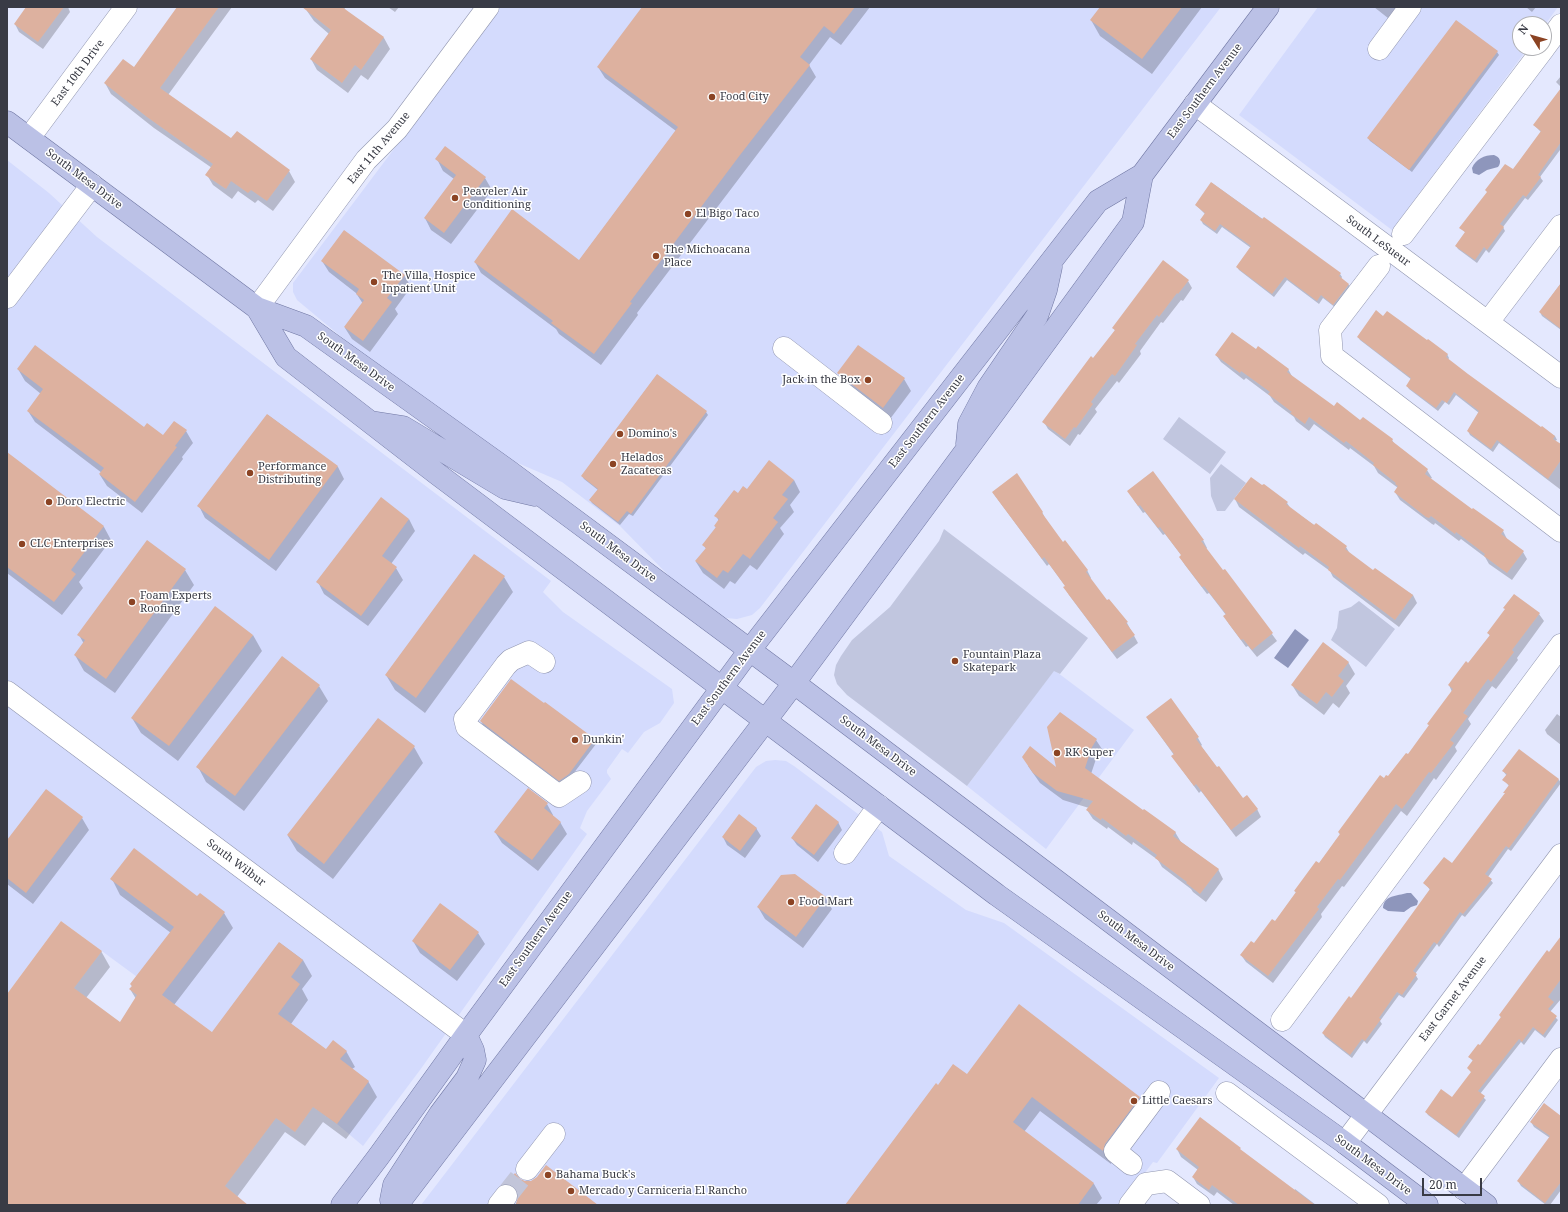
<!DOCTYPE html>
<style>
body{margin:0}
#map{position:relative;width:1568px;height:1212px;overflow:hidden;background:#e4e8fe;font-family:"Noto Serif",serif}
canvas{display:block}
.frame{position:absolute;inset:0;border:8px solid #393b45;pointer-events:none}
.north{position:absolute;left:1512px;top:16px;width:40px;height:40px;box-sizing:border-box;background:#fff;border:1px solid #b0b1b5;border-radius:50%;rotate:307deg;font-size:11px;font-weight:700;line-height:16px;text-align:center;color:#393b45}
.north::after{content:'';display:block;margin:auto;width:14px;height:18px;background:#8b4323;clip-path:polygon(50% 0,100% 100%,50% 72%,0 100%)}
.scale{position:absolute;left:1422px;top:1178px;width:60px;height:18px;box-sizing:border-box;border:2px solid #393b45;border-top:0;padding-left:5px;font-size:12px;line-height:14px;white-space:nowrap;color:#393b45;-webkit-text-stroke:3px #fff;paint-order:stroke}
</style>
<div id="map">
<canvas width="1568" height="1212"></canvas>
<div class="frame"></div>
<div class="north">N</div>
<div class="scale">20 m</div>
</div>
<script>
const ctx = document.querySelector('canvas').getContext('2d');
ctx.lineJoin = 'round';
function fill(path, color) { ctx.fillStyle = color; ctx.fill(path, 'evenodd'); }
function trace(path, color, width, dash) { ctx.strokeStyle = color; ctx.lineWidth = width; ctx.lineCap = dash ? 'butt' : 'round'; ctx.setLineDash(dash || []); ctx.stroke(path); }
function label(font, color, halo, rows, align = 'center') {
  ctx.font = font + ' "Noto Serif",serif'; ctx.lineWidth = 3; ctx.setLineDash([]); ctx.textBaseline = 'middle'; ctx.strokeStyle = halo; ctx.fillStyle = color; for (const [text, x, y, turn = 0] of rows) {
    ctx.save(); ctx.translate(x, y); ctx.rotate((+turn || 0) * Math.PI / 180); ctx.textAlign = isNaN(turn) ? turn : align; if (halo) ctx.strokeText(text, 0, 0); ctx.fillText(text, 0, 0); ctx.restore();
  }
}
fill(new Path2D(`
 M501,7H1221L760,608L752,615L737,619L726,618L670,577L620,526L562,482L513,461L357,350L297,300L293,292V283Z
 M1318,7H1558L1544,26V24H1520V48H1528L1392,230L1239,115Z
 M7,160L49,193L97,237L551,581L543,592L563,612L672,689L674,703L660,723L644,732L628,753L622,749L607,770V773L611,779L587,811L580,828L587,834L420,1070L363,1146L337,1124L61,921L7,994Z
 M1054,670L1134,730L1046,849L967,786Z
 M775,760L786,761L794,766L882,832L889,856L966,910L1004,923L1219,1078L1157,1163L1153,1162L1121,1205H421L756,767L766,761Z`), '#d4dbfd');
fill(new Path2D(`
 M1179,417L1226,452L1210,474L1163,439Z
 M1221,464L1246,483L1225,511H1217L1211,496L1210,478Z
 M944,529L1088,638L1060,674L1054,671L967,786L847,695L837,684L834,675L836,665L841,656L852,640L890,607L939,541Z
 M1359,601L1395,629L1366,667L1331,640L1337,628L1339,611L1351,607Z`), '#c1c6df');
fill(new Path2D(`
 M1494,155C1500,157 1502,162 1498,167L1487,170L1479,175L1473,173L1472,168C1476,159 1484,155 1494,155Z
 M1295,629L1309,640L1288,668L1274,658Z
 M1407,893H1411L1418,901L1417,905L1411,907L1404,912L1388,911L1383,908C1384,895 1397,896 1407,893Z`), '#8e96bc');
fill(new Path2D(`
 M27,7H68L70,12L43,49L19,32L15,24Z
 M178,7H232L168,95L232,140L289,171L295,182L273,211L258,200L255,203L238,191L232,199L213,185L207,175L212,168L154,128L111,94L105,83L134,68Z
 M310,7H344L346,11L384,38L390,49L368,80L361,75L348,93L317,70L311,59L329,34L314,21L307,11Z
 M388,7H399L395,12Z
 M643,7H870L841,45L830,37L809,65L816,77L637,313L638,315L601,365L559,334L556,329L481,273L475,262L579,261L676,131L605,78L598,67Z
 M1101,7H1202L1152,74L1100,36L1091,20Z
 M1374,7H1404L1393,22Z
 M1526,7H1536L1532,12Z
 M1497,52L1499,55L1412,172L1370,141L1368,138Z
 M1561,76V87L1556,82Z
 M1561,90V151L1560,150L1540,177L1543,181L1528,200L1525,198L1503,227L1505,231L1489,253L1486,250L1477,263L1458,249L1456,246L1466,233L1461,228L1513,170L1541,132L1534,125Z
 M445,148L485,178L492,190L451,244L431,230L425,218L454,179L443,171L437,159Z
 M1212,183L1340,274L1342,277L1341,279L1349,285L1351,288L1336,308L1323,298L1319,304L1287,280L1274,297L1239,270L1237,267L1251,248L1222,227L1217,234L1203,224L1201,220L1205,214L1196,205Z
 M322,261L404,275L411,287L395,309L398,314L370,352L352,339L345,328L363,304L356,293L329,272Z
 M1188,281L1192,288L1183,301L1181,300L1163,323L1161,322L1140,351L1141,354L1119,383L1117,381L1095,409L1097,412L1080,435L1078,434L1070,446L1048,429L1044,422L1115,331L1114,328Z
 M1561,283V330L1542,316L1540,312Z
 M1384,317L1447,354L1449,358L1448,360L1541,429L1555,436L1557,440L1555,441L1561,446V490L1499,443L1493,452L1470,435L1468,431L1479,413L1456,395L1449,405L1445,402L1438,411L1409,389L1407,386L1412,380L1360,340L1358,337Z
 M1256,351L1288,369L1293,378L1334,408L1392,440L1395,445L1427,470L1432,478L1430,479L1472,511L1503,531L1507,539L1523,552L1527,559L1512,580L1489,564L1485,557L1461,539L1459,541L1435,523L1434,525L1432,524L1400,500L1395,492L1398,488L1378,473L1374,466L1350,448L1349,450L1314,424L1309,431L1296,421L1294,417L1274,402L1270,396L1246,378L1244,380L1221,362L1216,355Z
 M18,369L163,436L186,431L193,443L182,457L183,459L142,513L107,486L100,475L102,473L35,422L28,411L41,394L25,381Z
 M839,374L904,379L911,391L890,419L845,385Z
 M657,375L706,412L708,415L633,516L629,514L620,525L592,503L590,500L598,490L584,479L582,476Z
 M268,415L338,467L344,479L276,571L205,518L199,506Z
 M7,453L104,527L111,540L79,582L83,588L62,615L7,573Z
 M794,480L800,492L790,505L794,512L780,528L784,534L757,570L750,565L735,584L730,581L724,589L703,573L696,562L706,549L704,545L716,528L715,526L719,521L716,516L738,494L747,490Z
 M1264,485L1287,503L1291,509L1346,547L1350,554L1373,571L1413,595L1417,603L1399,627L1333,577L1330,571L1305,553L1303,555L1239,507L1235,499Z
 M993,493L1042,512L1046,520L1063,543L1087,570L1091,578L1090,579L1107,602L1109,600L1127,623L1138,643L1117,659L1069,595L1065,588L1066,587L1049,564L1047,566Z
 M1133,499L1203,540L1207,548L1206,549L1223,571L1225,570L1277,641L1257,657L1248,646L1246,647L1229,624L1224,616L1226,615L1209,593L1207,594L1185,565L1180,557L1182,556L1165,534L1163,535L1145,512L1143,513Z
 M409,519L415,531L391,564L396,568L403,580L368,626L324,594L318,582Z
 M475,555L504,577L513,592L425,713L395,690L386,675Z
 M185,570L194,585L115,693L84,671L75,655L84,644L79,635Z
 M1539,614L1544,621L1517,658L1518,660L1496,689L1492,686L1468,719L1471,724L1455,747L1457,751L1436,780L1434,778L1407,816L1401,811L1344,887L1342,886L1321,914L1322,917L1273,983L1246,962L1241,955L1255,944L1275,922L1296,893L1295,891L1319,864L1340,835L1339,832L1384,780L1388,778L1408,756L1430,726L1428,724L1452,692L1449,685L1468,664L1490,636L1488,633Z
 M253,635L262,651L178,761L141,733L132,718Z
 M1348,662L1355,674L1346,686L1350,693L1339,708L1333,703L1324,715L1299,696L1292,685Z
 M319,686L328,701L244,811L206,782L198,767Z
 M1171,699L1198,738L1202,745L1201,746L1217,768L1243,799L1257,809L1261,817L1236,837L1201,791L1199,793L1177,763L1174,755L1147,717Z
 M544,705L594,740L596,744L570,778L562,784L483,725L481,721Z
 M1060,713L1096,740L1102,749L1097,756L1091,774L1143,812L1175,832L1181,842L1218,869L1223,879L1206,902L1193,892L1191,889L1162,867L1158,860L1133,842L1132,845L1108,827L1107,829L1093,819L1087,810L1089,808L1063,800L1040,783L1028,766L1058,770Z
 M1557,714L1561,717V745L1547,734L1545,730Z
 M378,719L414,747L423,763L333,879L297,851L288,836Z
 M1519,751L1559,780L1561,783L1511,851L1508,849L1488,877L1493,883L1465,917L1462,915L1439,947L1437,944L1415,974L1418,979L1404,998L1399,995L1380,1021L1382,1024L1367,1044L1364,1041L1352,1058L1325,1037L1323,1033L1352,999L1430,890L1425,883L1452,865L1505,794V793L1509,786L1504,780L1507,776L1503,771Z
 M547,804L553,815V817L560,822L567,834L538,871L502,843L495,832Z
 M82,818L89,830L33,904L7,884V842Z
 M838,822L842,830L818,862L797,845L792,838Z
 M756,828L761,836L745,858L727,845L723,837Z
 M112,879L198,898L200,894L224,913L233,928L174,1005L212,1034L280,943L303,960L312,976L302,989L308,1000L291,1024L326,1050L346,1051L355,1067L352,1069L368,1081L377,1097L346,1139L323,1122L305,1146L285,1132L237,1197L247,1205H7V996L101,951L110,967L86,998L120,1023L136,999L130,989L132,987L131,984L171,933L120,895Z
 M825,897L832,909L803,948L765,919L758,907Z
 M478,933L485,944L457,981L420,953L413,941Z
 M1561,938V999L1550,1012L1558,1020L1545,1038L1535,1030L1524,1045L1521,1042L1480,1094L1486,1100L1459,1138L1428,1115L1426,1112L1452,1099L1472,1073L1468,1068L1473,1061L1469,1057L1480,1047L1501,1018L1500,1015Z
 M967,1076L1139,1097L1147,1112L1113,1158L1111,1164L1040,1111L1024,1132L1094,1184L1102,1198L1096,1205H846L938,1086Z
 M1561,1117V1190L1550,1205H1546L1521,1186L1518,1181L1550,1138L1534,1127L1531,1122Z
 M1177,1149L1294,1191L1295,1189L1316,1205H1234L1217,1192L1214,1196L1197,1184L1193,1177L1198,1170L1181,1157Z
 M519,1180L596,1205H515L519,1199L517,1198L509,1184Z`), '#0003');
fill(new Path2D(`
 M26,7H64L38,42L14,24Z
 M177,7H219L160,88L231,138L237,131L290,170L267,201L251,190L248,193L231,181L226,189L205,175L213,164L147,117L104,83L123,59L134,67Z
 M302,7H342L384,37L361,70L355,65L342,83L310,59L331,30Z
 M642,7H855L834,34L824,26L800,57L810,65L740,155L630,302L632,303L594,354L551,323L553,321L474,262L512,209L579,260L678,127L597,67Z
 M1100,7H1182L1142,59L1090,20Z
 M1456,20L1498,51L1409,170L1367,138Z
 M1561,88V142L1538,175L1541,177L1526,197L1523,195L1500,224L1504,227L1487,250L1484,247L1475,260L1455,246L1465,232L1459,228L1487,192L1485,190L1505,164L1513,169L1519,161L1541,131L1533,125Z
 M445,146L486,177L444,233L424,218L456,175L435,159Z
 M1211,182L1262,219L1264,217L1341,273L1339,276L1349,284L1333,305L1321,295L1317,301L1285,277L1272,294L1236,267L1251,246L1220,224L1215,231L1200,220L1205,213L1195,205Z
 M344,230L405,275L387,298L392,302L363,341L344,327L364,300L356,294L359,289L321,261Z
 M1163,260L1189,280L1178,294L1177,293L1159,317L1157,315L1135,344L1137,345L1115,376L1112,374L1091,402L1093,404L1076,428L1074,427L1065,439L1042,422L1091,356L1093,358L1115,330L1112,328Z
 M1561,283V329L1539,312Z
 M1376,310L1383,316L1387,311L1427,340L1428,339L1448,354L1446,357L1468,374L1541,427L1542,426L1555,436L1553,439L1561,444V460L1548,479L1497,440L1491,449L1467,431L1479,411L1454,392L1447,403L1442,400L1436,408L1406,386L1411,378L1357,337Z
 M1232,332L1256,349L1258,346L1289,369L1287,372L1334,406L1337,402L1360,420L1363,417L1393,439L1392,441L1428,469L1425,474L1472,509L1473,508L1504,530L1501,534L1524,551L1507,573L1484,556L1485,554L1456,532L1455,534L1431,516L1429,518L1426,517L1394,492L1398,486L1395,484L1396,483L1373,465L1374,463L1346,441L1344,443L1309,417L1305,424L1290,413L1292,412L1268,394L1270,392L1241,371L1240,373L1215,355Z
 M35,345L144,427L147,423L163,435L174,421L187,430L175,446L177,447L135,502L99,474L104,468L27,411L43,389L17,369Z
 M858,345L905,378L883,408L837,373Z
 M657,374L707,411L631,514L627,511L618,522L589,500L598,489L581,476Z
 M267,414L338,466L269,560L197,506Z
 M7,452L104,526L71,570L76,574L54,602L7,567Z
 M769,460L794,480L782,495L788,499L773,518L778,522L750,559L743,554L728,573L723,570L717,578L695,561L706,548L702,545L716,527L714,526L719,519L714,516L734,490L738,493L743,486L747,489Z
 M1153,471L1204,540L1201,541L1223,570L1225,569L1273,633L1252,650L1243,639L1241,640L1223,616L1226,614L1204,586L1202,587L1179,557L1181,555L1160,527L1158,528L1140,505L1138,506L1127,491Z
 M1017,473L1043,512L1042,513L1063,542L1065,540L1088,570L1086,572L1107,600L1109,599L1128,622L1126,623L1135,635L1112,652L1063,587L1065,586L1044,557L1042,559L992,492Z
 M1251,477L1262,485L1264,484L1288,502L1286,504L1314,525L1316,523L1347,546L1345,549L1373,570L1375,568L1413,595L1395,620L1328,570L1329,567L1300,546L1299,548L1234,499Z
 M381,497L409,519L382,556L397,567L361,616L316,582Z
 M147,540L186,569L106,679L74,655L85,640L77,635Z
 M474,554L505,576L416,698L385,675Z
 M1514,594L1540,613L1512,650L1514,652L1491,682L1488,679L1463,713L1468,716L1450,740L1454,743L1431,773L1429,772L1402,809L1396,804L1340,880L1338,879L1317,907L1319,909L1268,976L1240,955L1251,941L1254,943L1272,919L1275,921L1296,892L1294,891L1316,861L1319,863L1340,834L1338,832L1380,775L1384,778L1386,775L1388,776L1406,753L1408,754L1429,725L1427,724L1453,689L1448,685L1466,661L1468,663L1490,635L1487,633L1505,609L1503,608Z
 M215,606L253,635L169,746L131,718Z
 M1323,642L1349,662L1338,676L1344,681L1332,697L1326,692L1317,704L1291,685Z
 M282,656L320,685L235,796L196,767Z
 M511,679L544,703L545,702L595,739L569,774L559,781L480,721Z
 M1171,698L1199,737L1196,739L1217,767L1219,766L1243,798L1247,795L1258,809L1231,830L1196,784L1194,786L1171,756L1174,754L1146,717Z
 M1060,712L1097,739L1092,747L1085,768L1143,810L1144,809L1176,832L1173,836L1219,869L1200,894L1186,883L1187,882L1155,858L1157,855L1128,834L1126,836L1102,818L1101,820L1086,810L1093,801L1057,791L1033,773L1022,757L1030,746L1056,767L1047,727Z
 M378,718L415,746L324,864L287,835Z
 M1519,749L1559,779L1509,848L1506,846L1485,874L1492,879L1463,914L1460,912L1437,944L1434,942L1413,971L1417,974L1402,995L1397,992L1379,1018L1381,1019L1365,1041L1362,1039L1350,1055L1322,1033L1349,996L1351,998L1430,889L1423,883L1444,857L1452,863L1505,793H1503L1509,785L1502,780L1507,774L1502,771Z
 M528,788L548,803L544,808L561,822L532,860L494,832Z
 M46,789L83,817L26,893L7,878V840Z
 M816,804L839,822L814,855L791,838Z
 M739,814L757,828L740,851L722,837Z
 M134,848L197,896L200,893L225,912L162,995L212,1032L279,942L303,960L291,977L300,984L278,1014L326,1049L333,1040L347,1051L340,1059L369,1081L337,1124L313,1107L295,1132L276,1118L225,1186L248,1205H7V994L61,921L102,951L74,988L120,1022L137,995L129,989L132,986L130,984L174,927L110,879Z
 M795,874L826,897L796,937L757,907L781,875Z
 M440,903L479,932L450,970L412,941Z
 M1561,936V979L1548,997L1554,1002L1548,1009L1557,1016L1543,1035L1533,1027L1522,1042L1519,1039L1478,1091L1485,1096L1456,1135L1425,1112L1441,1089L1452,1097L1471,1072L1467,1068L1473,1060L1468,1057L1478,1044L1480,1045L1501,1017L1499,1015L1547,950L1549,952Z
 M1019,1004L1140,1097L1105,1144L1103,1151L1032,1097L1013,1122L1094,1183L1078,1205H845L936,1083L938,1085L953,1064L967,1074Z
 M1544,1103L1561,1116V1182L1545,1203L1517,1181L1550,1136L1530,1122Z
 M1200,1117L1241,1148L1240,1149L1315,1205H1239L1212,1185L1209,1190L1192,1177L1199,1167L1176,1149Z
 M546,1165L598,1205H517L516,1204L518,1197L517,1191L513,1186L507,1184L515,1173L520,1179L525,1181H531L537,1177Z`), '#ddb19f');
trace(new Path2D(`
 M506,1196L527,1169`), '#c2c5d9', 22, [22, 11]);
const minor = new Path2D(`
 M1544,48L1561,25
 M1379,49L1410,7
 M1195,104L1561,377
 M29,138L126,7
 M1403,234L1544,48
 M1379,266L1330,330L1332,356L1561,531
 M7,297L92,185
 M257,308L366,160L397,129L488,7
 M1488,322L1561,226
 M784,348L881,423
 M544,662L529,652L511,660L506,665L468,716L465,719L467,727L559,796L580,782
 M7,692L466,1035
 M845,853L879,806
 M1282,1020L1561,645
 M1227,1093L1378,1205
 M1345,1143L1561,855
 M1131,1164L1115,1151L1159,1092
 M527,1169L554,1134
 M1464,1189L1561,1059
 M499,1205L506,1196
 M1130,1205L1146,1184L1167,1181L1199,1205`);
const major = new Path2D(`
 M7,122L257,308L306,326L510,472L794,683L1486,1205
 M257,308L286,357L436,473L997,895L1345,1143L1427,1205
 M371,422L403,427L505,488L535,495
 M967,444L969,424L988,388L1037,316L1046,290L1051,267
 M391,1200L394,1185L440,1114L467,1078L475,1060L473,1050L466,1035
 M342,1205L379,1156L466,1035L749,651L962,376L1098,201L1142,175L1268,7
 M397,1205L794,683L996,410L1133,222L1142,175`);
trace(minor, '#9196af', 23);
trace(major, '#7077a3', 23);
trace(minor, '#fff', 22);
trace(major, '#bbc1e6', 22);
for (const [x, y, r, color] of [
 [712,97,4,"#8b4323"],
 [455,198,4,"#8b4323"],
 [688,214,4,"#8b4323"],
 [656,256,4,"#8b4323"],
 [374,282,4,"#8b4323"],
 [868,380,4,"#8b4323"],
 [620,434,4,"#8b4323"],
 [613,464,4,"#8b4323"],
 [250,473,4,"#8b4323"],
 [49,502,4,"#8b4323"],
 [22,544,4,"#8b4323"],
 [132,602,4,"#8b4323"],
 [955,661,4,"#8b4323"],
 [575,740,4,"#8b4323"],
 [1057,753,4,"#8b4323"],
 [791,902,4,"#8b4323"],
 [1134,1101,4,"#8b4323"],
 [548,1175,4,"#8b4323"],
 [571,1191,4,"#8b4323"]
]) { const dot = new Path2D(); dot.arc(x, y, r, 0, 2 * Math.PI); ctx.fillStyle = color; ctx.fill(dot); trace(dot, '#fff', 1.5); }
label('11px', '#393b45', '#fff', [
 ["East 10th Drive",78,73,-53],
 ["East Southern Avenue",1205,91,-53],
 ["East 11th Avenue",379,148,-50],
 ["South Mesa Drive",84,179,37],
 ["South LeSueur",1378,241,37],
 ["South Mesa Drive",356,362,36],
 ["East Southern Avenue",927,421,-52],
 ["South Mesa Drive",618,552,37],
 ["East Southern Avenue",729,678,-53],
 ["South Mesa Drive",878,746,37],
 ["South Wilbur",236,863,37],
 ["East Southern Avenue",536,939,-54],
 ["South Mesa Drive",1136,941,37],
 ["East Garnet Avenue",1453,999,-53],
 ["South Mesa Drive",1373,1165,37]
]);
label('11px', '#393b45', '#fff', [
 ["Food City",720,97],
 ["Peaveler Air",463,192],
 ["Conditioning",463,205],
 ["El Bigo Taco",696,214],
 ["The Michoacana",664,250],
 ["Place",664,263],
 ["The Villa, Hospice",382,276],
 ["Inpatient Unit",382,289],
 ["Jack in the Box",860,380,"right"],
 ["Domino's",628,434],
 ["Helados",621,458],
 ["Zacatecas",621,471],
 ["Performance",258,467],
 ["Distributing",258,480],
 ["Doro Electric",57,502],
 ["CLC Enterprises",30,544],
 ["Foam Experts",140,596],
 ["Roofing",140,609],
 ["Fountain Plaza",963,655],
 ["Skatepark",963,668],
 ["Dunkin'",583,740],
 ["RK Super",1065,753],
 ["Food Mart",799,902],
 ["Little Caesars",1142,1101],
 ["Bahama Buck's",556,1175],
 ["Mercado y Carniceria El Rancho",579,1191]
], 'left');
</script>
